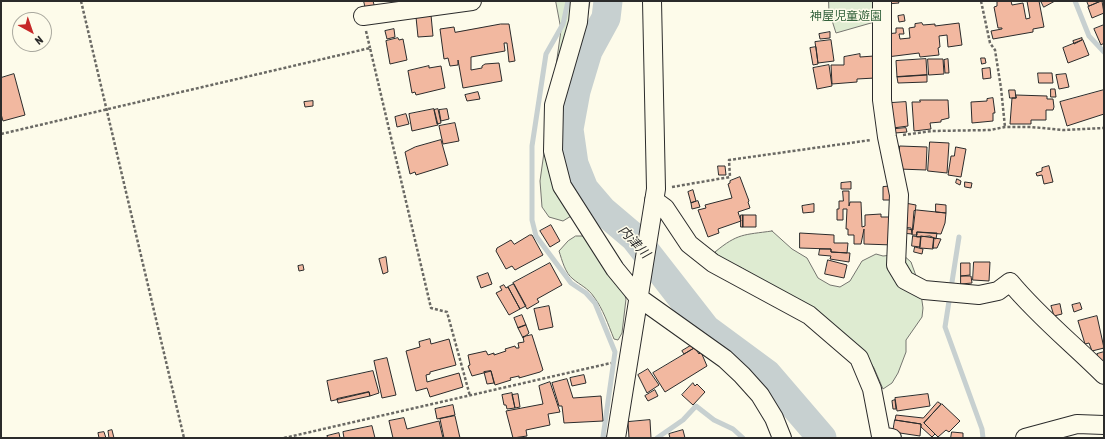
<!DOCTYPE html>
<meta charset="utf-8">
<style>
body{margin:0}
#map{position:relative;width:1105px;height:439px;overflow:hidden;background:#fdfbea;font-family:"Asap Condensed",sans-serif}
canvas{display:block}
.frame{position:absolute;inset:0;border:2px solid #2b2b2b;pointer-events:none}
.north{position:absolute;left:12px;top:12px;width:40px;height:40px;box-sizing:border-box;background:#fdfbea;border:1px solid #a9a89e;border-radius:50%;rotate:140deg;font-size:11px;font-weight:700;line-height:16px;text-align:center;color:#2b2b2b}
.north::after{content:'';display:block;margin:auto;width:14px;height:18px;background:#c62828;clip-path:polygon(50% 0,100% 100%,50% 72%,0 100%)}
</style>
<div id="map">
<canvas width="1105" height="439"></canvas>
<div class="frame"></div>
<div class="north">N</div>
</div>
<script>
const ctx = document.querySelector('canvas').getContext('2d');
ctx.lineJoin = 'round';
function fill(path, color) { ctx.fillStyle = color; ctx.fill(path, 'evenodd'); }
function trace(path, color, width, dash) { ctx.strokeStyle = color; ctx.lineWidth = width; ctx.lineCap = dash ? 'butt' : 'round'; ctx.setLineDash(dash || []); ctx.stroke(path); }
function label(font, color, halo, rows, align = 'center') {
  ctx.font = font + ' "Asap Condensed","Noto Sans JP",sans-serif'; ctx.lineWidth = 3; ctx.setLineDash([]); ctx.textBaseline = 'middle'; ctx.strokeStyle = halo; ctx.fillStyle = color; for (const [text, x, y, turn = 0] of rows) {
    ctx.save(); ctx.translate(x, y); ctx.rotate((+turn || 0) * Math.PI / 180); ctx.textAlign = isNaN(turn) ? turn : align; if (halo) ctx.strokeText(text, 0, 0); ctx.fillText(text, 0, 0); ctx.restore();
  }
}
const green = new Path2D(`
 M556,1H590L576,82L575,136L584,200L576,213L563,221L549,217L542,207L540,181L561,30Z
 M829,1H879L878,21L836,33L829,11Z
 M772,231L792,249L807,258L818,278L830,285L840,287L850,281L862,261L876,254L883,256L902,254L911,262L920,287L923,308L922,317L906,340V352L898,373L892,383L883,389L874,368L861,348L822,316L740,267L720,258L715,252C738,233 744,235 772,231Z
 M576,236H583L622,286L626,299L622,333L618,340L614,339C608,324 603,309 594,297C588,288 580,285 573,279C565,273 562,260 559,251L568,241Z`);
fill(green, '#deebd1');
trace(green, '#74746e', 1);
trace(new Path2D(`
 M568,1L563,24L546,54L532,146V220L536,236L571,283L586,293L595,303L615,352L603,437L607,438
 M1075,1L1089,36L1104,52
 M959,237L945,327L982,429L983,438
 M657,438L683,420L696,406L714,420L733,429L743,438`), '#c7d0d0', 5);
trace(new Path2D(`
 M608,1L606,18L588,51L576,91L569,129L574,164L584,189L602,210L635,238L706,329L767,374L822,438`), '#c7d0d0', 29);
const building = new Path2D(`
 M364,1H373L375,8L366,10Z
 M887,1H898L899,3L887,4Z
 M1011,1L1012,5L1023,3L1026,19L1030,18L1027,1H1039L1044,27L1033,29V32L993,39L991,31L1002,29V28H998L994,7L997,6V2Z
 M1041,1H1055L1044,7Z
 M1087,1H1101L1089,6Z
 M1102,1L1104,13L1092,18L1088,7Z
 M431,15L433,36L418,37L416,17Z
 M904,15L905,21L899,22L898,16Z
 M922,23L923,25L935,24V26L959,23L962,45L948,47L947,35L939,36L940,47L938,48L939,55L920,57L919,53L887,57L885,34L896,33V28H903L904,34H899L900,39L910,38L909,28L915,27V24Z
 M501,24H509L515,61L509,62L507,43H504L505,51L471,57V70L482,68V66L485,64L499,63L502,81L463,88L458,60V65L450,66L448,58L444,59L440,29L454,27L455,32Z
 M1104,25V43L1101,45L1094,29Z
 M394,29L395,37L387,39L385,31Z
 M830,32V38L820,39L819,34Z
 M398,38L399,40L403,39L407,60L390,64L386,41Z
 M1082,38V40L1074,44L1073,41Z
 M831,40L834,61L818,63L815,42Z
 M1083,40L1089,55L1068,63L1063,48Z
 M816,47L818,64L813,65L810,48Z
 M860,54V57L874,56L875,78L857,79V82L832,84L831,65H844V57Z
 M981,58H985L986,63L982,64Z
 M926,59L927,75L897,77L896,61Z
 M928,59H943L944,74L929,75Z
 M948,59L949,73H945L944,60Z
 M829,65L832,86L817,89L813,68Z
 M429,66V68L441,66L445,88L416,95L415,92L412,93L408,71Z
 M990,68L991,78L983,79L982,69Z
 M1038,73H1052L1053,83H1039Z
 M14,74L25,115L3,121L1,114V78Z
 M1066,74L1069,87L1059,89L1056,75Z
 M927,75V82L898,83L897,77Z
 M1051,89H1055L1056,97H1051Z
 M1009,90H1015L1016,98H1010Z
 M1104,90V114L1067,126L1060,102Z
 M478,92L480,99L467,101L465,95Z
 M1016,95L1047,96V99H1053L1054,107L1053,110H1046V120H1031V124H1010L1012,98H1016Z
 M993,98L995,113H993V121L972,123L971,102L987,101V99Z
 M920,100H948L949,118L941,120V122L930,123L931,129L914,131L912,102H920Z
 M313,101V106L305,107L304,102Z
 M906,102L908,126L893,128L891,103Z
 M434,109L438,125L412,131L409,114Z
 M438,109L441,123L437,124L434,110Z
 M447,109L449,119L441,121L439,110Z
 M406,114L409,124L397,127L395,117Z
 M455,123L459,141L443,144L439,126Z
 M906,128L907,132L895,133V129Z
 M441,140L448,165L416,175L415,172L410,174L405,152L415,147Z
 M930,142L949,143L947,173L928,171Z
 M900,146L927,147L926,170L899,169Z
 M956,147L966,149L961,177L948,175L951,156H954Z
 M718,166H725L726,175H719Z
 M1049,166L1053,182L1044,184L1042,175L1037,176L1036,173L1042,171V168Z
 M740,177L749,201L748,202L750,208L738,212L741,221L718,229L719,233L708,237L698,210L706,208L705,205L732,198L728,184L730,183V181Z
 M957,179L961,181L960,185L956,183Z
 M851,182V189H841V183Z
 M965,182L972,183L971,188L965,187Z
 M894,186V200H883V187Z
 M693,190L696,201L691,203L688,192Z
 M843,191H849V206L850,202H861L862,227L865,226V215L881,214V217H894L893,245L864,244V229L861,244H854V235H848V229H846L847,209H843V220H837V209H839V201H843Z
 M698,201L700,207L692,209L691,203Z
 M905,203L916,205L913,230L899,227Z
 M814,204V212L803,213L802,206Z
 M936,204L946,205V213L936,212Z
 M917,210L946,213L945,223L941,234L917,232V235H912L914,211Z
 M741,215H743V227H741Z
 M743,215H756V227H743Z
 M551,225L560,241L550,247L540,231Z
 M901,227L911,228L912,234L901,233Z
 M917,232L937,233L936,239L930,236L917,237Z
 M800,233L834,235V243H848L847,253L831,252V249L800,248Z
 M530,235H532L543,255L515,270L512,266L506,269L496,251L497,248L511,240L514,244Z
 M913,236L921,237L920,247L912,246Z
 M921,236L934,238L933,249L920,248Z
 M934,238L941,239L937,248H933Z
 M915,247L923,249L922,254L914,252Z
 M820,249H831V252L850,253L849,262L830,259L831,256L819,255Z
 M386,257L388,272L383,274L379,259Z
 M828,260L847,265L844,278L825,274Z
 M974,262H990L989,281L973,280Z
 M550,263L562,285L537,299L539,302L527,309L513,283Z
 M961,263H970V275L961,276Z
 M303,265L304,270L299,271L298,266Z
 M488,273L492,284L481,288L477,277Z
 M961,276H971L972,283L961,284Z
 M514,284L526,306L520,309L508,287Z
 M504,285L506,288L508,287L520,309L509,315L496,293L502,290L500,287Z
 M1080,303L1082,309L1074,312L1072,305Z
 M1060,304L1062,314L1054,316L1051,306Z
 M549,306L553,327L539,330L534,309Z
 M522,315L526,325L518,328L514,318Z
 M1097,316L1104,348L1092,351L1089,343L1085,344L1078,321Z
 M526,325L529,333L523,338L518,328Z
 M532,335L543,370L540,372L519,378V376L510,378L511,380L495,385L491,371L472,376L468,366L470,365L468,355L486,351L488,355L494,353V355L506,351L505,349L515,346L516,348H519L518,343L524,342L523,337Z
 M430,339L431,344L449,339L456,365L430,372V374L426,375L427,382L459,373L463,387L430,397L427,388L416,391L406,351L420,347L419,342Z
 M692,345L694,348L684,354L682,351Z
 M695,348L699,354L701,352L707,366L665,392L653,373Z
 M1104,352V369H1102L1097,354Z
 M387,358L396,395L382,398L374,361Z
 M648,369L659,385L647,393L638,375Z
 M373,371L379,393L370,396L369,392L331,401L327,381Z
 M491,371L494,383L487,384L484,372Z
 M584,375L586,383L572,386L570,378Z
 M567,379L573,398L601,396L603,421L564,423L562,406H559L552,383Z
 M550,382L560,412L548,414L550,425L526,430L527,436L513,438L506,411L543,404L539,386Z
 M693,383L695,386L697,384L705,392L693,405L682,395Z
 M655,390L658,396L648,401L645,396Z
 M369,392L370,396L338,403L337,399Z
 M512,393L515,408L507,409L506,405H504L502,395Z
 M518,394L520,407L515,408L512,395Z
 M928,394L930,406L897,411L895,398Z
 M895,400L896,409H893L892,401Z
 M938,402L941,404L924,423L935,434L932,437L921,427V424L895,420L896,415L923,418Z
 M942,404L960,421L949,432L946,430L938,437L924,423Z
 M453,405L455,415L437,419L435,409Z
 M455,416L460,438H444L440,419Z
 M404,418L407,429L439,421L443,438H393L389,421Z
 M650,420L651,438H629L628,422Z
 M895,420L921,424L920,436L893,432Z
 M372,426L375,438H344L343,432Z
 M112,430L114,438H109L108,431Z
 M683,430L685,438H670L669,434Z
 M104,432L106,438H99L98,433Z
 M952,432L963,433V438H951Z
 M339,433L340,438H328L327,436Z`);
fill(building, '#f2b8a0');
trace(building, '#2b2b2b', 1);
const minor = new Path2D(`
 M580,1L578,22L554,105L553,151L562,186L615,269L638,297L725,359L742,375L760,395L774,418L782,438
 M882,1V100L887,137L899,195L896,265L905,280L924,290L979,295L998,291L1010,282C1038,316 1073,344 1104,375
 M363,16L472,1
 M654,200L665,208L689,244L713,263L809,315L859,358L872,389L881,436L892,438
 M616,438L656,189L652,1
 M1025,438L1077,424L1104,425`);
trace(minor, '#2b2b2b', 20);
trace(new Path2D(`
 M81,1L184,438
 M981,1L990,43L995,50L1001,88L1005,127
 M366,31L370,48
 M1,134L370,48L431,308L447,312L470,396
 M903,135L932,131L990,130L1005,127H1031L1063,130L1104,128
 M672,187L730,177L729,160L871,140
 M284,438L611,363`), '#6a6964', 2.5, [3, 2]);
trace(minor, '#fdfbea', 18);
label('12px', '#34623c', '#fdfbea', [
 ["神屋児童遊園",846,16]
]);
label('italic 13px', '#2b2b2b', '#fdfbea', [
 ["内津川",634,242,47]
]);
</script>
